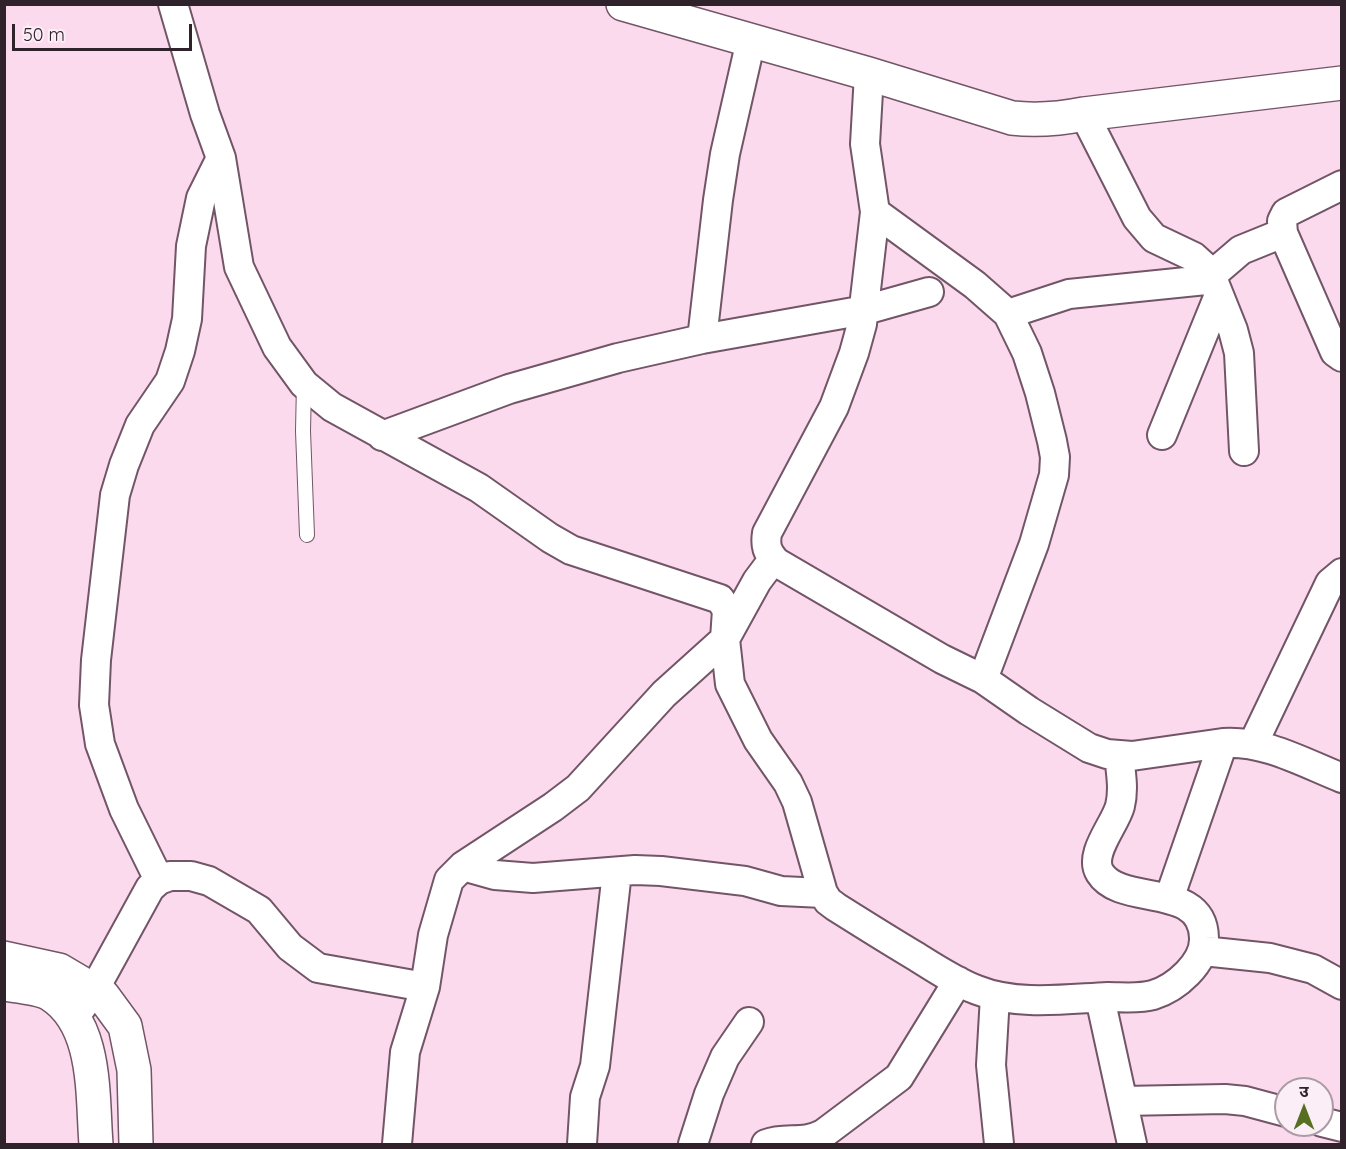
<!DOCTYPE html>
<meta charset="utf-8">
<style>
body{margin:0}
#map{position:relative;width:1346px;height:1149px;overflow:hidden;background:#fcdaee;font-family:Quicksand,"Noto Sans Devanagari",sans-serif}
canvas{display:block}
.frame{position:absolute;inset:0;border:6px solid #2f222a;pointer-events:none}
.north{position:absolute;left:1274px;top:1077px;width:60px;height:60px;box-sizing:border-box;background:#fceef6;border:2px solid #aa9ca4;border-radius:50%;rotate:0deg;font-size:16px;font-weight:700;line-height:24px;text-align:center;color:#2f222a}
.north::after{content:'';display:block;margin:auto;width:21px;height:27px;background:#576f21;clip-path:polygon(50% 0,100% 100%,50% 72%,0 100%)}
.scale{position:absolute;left:12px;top:24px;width:180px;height:27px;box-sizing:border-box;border:3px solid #2f222a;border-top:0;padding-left:8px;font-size:18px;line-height:21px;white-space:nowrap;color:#2f222a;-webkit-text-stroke:4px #fceef6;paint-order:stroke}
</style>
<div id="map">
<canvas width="1346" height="1149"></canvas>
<div class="frame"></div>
<div class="north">उ</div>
<div class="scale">50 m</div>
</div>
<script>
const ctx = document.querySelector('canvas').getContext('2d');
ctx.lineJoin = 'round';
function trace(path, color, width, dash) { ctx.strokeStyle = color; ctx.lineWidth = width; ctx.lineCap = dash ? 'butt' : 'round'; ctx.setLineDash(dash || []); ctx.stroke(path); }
const lane = new Path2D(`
 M304,384L303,431L307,535`);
const street = new Path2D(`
 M173,4L205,114L221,158L239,267L277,347L304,384L332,407L479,488L550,538L571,550L720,599L727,610L725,639L730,684L758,740L788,783L797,802L823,893L828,901L836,907C863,924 890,941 917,957C936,969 956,982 977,990C1017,1006 1065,999 1108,997C1122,997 1139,999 1153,995C1176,988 1205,963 1204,938C1203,881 1121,907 1100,873C1088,854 1115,825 1120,806C1124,790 1121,773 1119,756
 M869,74L865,144L875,212L862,324L854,353L834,407L767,533C765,546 767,552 776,562L942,659L983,679L1029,711L1089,748L1107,754L1132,756L1223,743C1264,740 1304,763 1342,778
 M1084,114L1137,218L1154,238L1194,257L1205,267L1213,280L1233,330L1239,353L1244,451
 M1342,185L1286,213L1282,221L1283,233L1335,352L1342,357
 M875,212L975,285L1008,314L1027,353L1040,393L1052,441L1055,457L1054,475L1034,544L983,679
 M1008,314L1069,294L1206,280L1241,250L1283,233
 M702,339L718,200L725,154L751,40
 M1162,435L1219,295
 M382,436L509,389L618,358L702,339L865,310L929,292
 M1253,744L1330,583L1342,573
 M463,866L495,875L533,878L635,870L661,871L745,881L781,891L823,893
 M159,880L124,809L100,744L94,705L96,660L115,495L124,465L140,425L170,381L180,351L187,319L191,246L201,198L221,158
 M1169,899L1223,743
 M1203,951L1270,958L1313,969L1342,985
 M995,996L991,1065L999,1144
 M1100,998L1132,1144
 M81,1008L94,990L150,888L159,880L170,876H191L209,881L259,910L290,947L318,968L425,987
 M1123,1101L1225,1099L1245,1101L1286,1112
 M1322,1122L1342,1127
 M397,1144L405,1052L425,987L433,935L449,880L463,866L553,807L578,788L664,694L725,639L757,581L769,565L776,562
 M582,1144L585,1097L595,1066L617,872
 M693,1144L709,1094L725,1057L749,1022
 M766,1144C786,1136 802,1145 823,1134L899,1077L958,981`);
const secondary = new Path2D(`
 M623,4L869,74L1012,118C1038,121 1059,119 1084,114L1342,83
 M4,958L59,970L103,996L125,1026L134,1070L136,1144
 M4,984C16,986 40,988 50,994C98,1024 92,1096 96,1144`);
trace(lane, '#725567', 16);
trace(street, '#725567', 32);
trace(secondary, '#725567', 36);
trace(lane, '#fff', 14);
trace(street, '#fff', 28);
trace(secondary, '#fff', 33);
</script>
